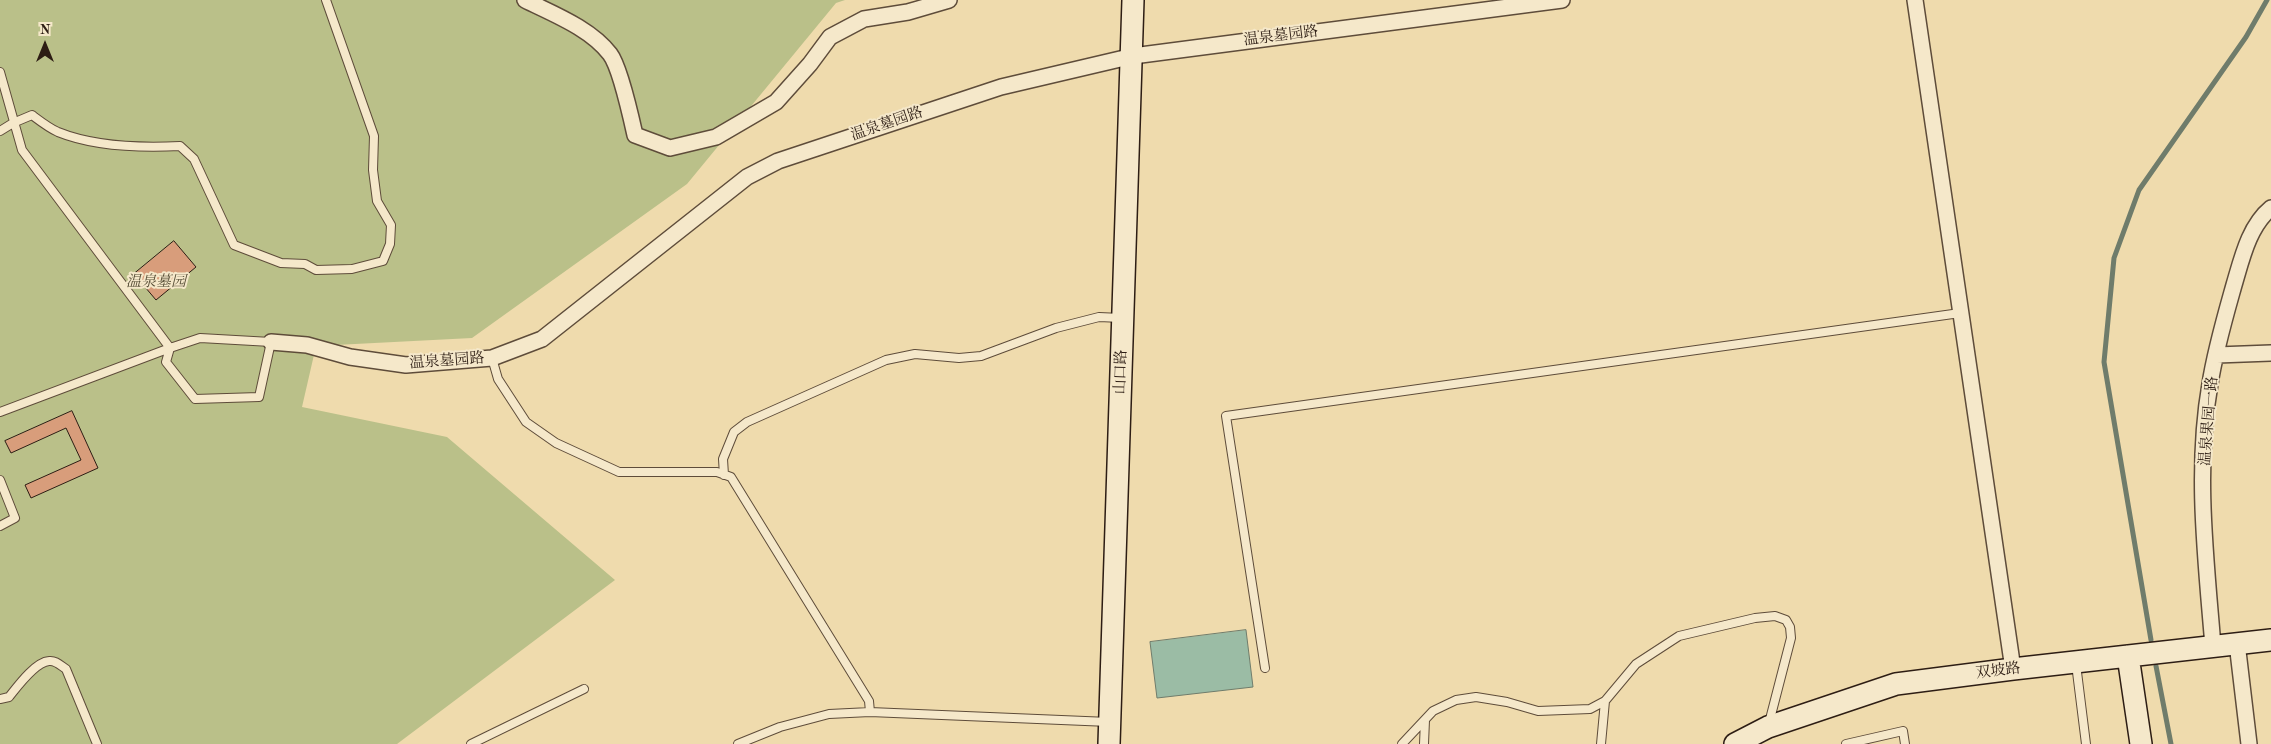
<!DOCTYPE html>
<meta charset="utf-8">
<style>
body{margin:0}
#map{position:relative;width:2271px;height:744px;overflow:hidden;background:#efdbad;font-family:"Old Standard TT",serif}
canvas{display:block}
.north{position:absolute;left:20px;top:20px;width:50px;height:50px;-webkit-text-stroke:4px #f5e8ca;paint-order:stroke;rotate:0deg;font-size:14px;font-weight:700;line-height:20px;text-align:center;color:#2d1d14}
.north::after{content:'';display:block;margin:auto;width:18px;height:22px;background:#2d1d14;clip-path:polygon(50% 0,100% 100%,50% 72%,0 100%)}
</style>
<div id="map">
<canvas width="2271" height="744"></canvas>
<div class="north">N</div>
</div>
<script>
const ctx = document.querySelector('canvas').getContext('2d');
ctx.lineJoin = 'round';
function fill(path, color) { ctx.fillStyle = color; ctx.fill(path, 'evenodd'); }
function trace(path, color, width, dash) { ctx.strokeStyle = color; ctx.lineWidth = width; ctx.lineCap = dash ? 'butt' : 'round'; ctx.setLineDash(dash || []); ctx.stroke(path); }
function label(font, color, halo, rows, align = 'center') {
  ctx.font = font + ' "Old Standard TT","Noto Serif SC",serif'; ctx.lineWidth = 4; ctx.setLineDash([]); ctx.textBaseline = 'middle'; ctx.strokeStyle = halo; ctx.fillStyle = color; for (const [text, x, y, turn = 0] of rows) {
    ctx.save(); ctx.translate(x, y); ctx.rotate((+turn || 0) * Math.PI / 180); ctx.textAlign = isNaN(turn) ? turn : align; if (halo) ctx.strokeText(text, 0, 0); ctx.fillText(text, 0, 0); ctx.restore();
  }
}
fill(new Path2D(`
 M0,0H845L836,3L687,184L472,338L316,346L302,407L447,437L615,580L397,744H0Z`), '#bac089');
const water = new Path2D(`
 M1246,630L1253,687L1157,698L1150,642Z`);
fill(water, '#9bbca5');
trace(water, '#6f7c6b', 1);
trace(new Path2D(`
 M2151,640L2104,362L2114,258L2139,190L2246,37L2267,0
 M2156,666L2171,744`), '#6f7c6b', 5);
const building = new Path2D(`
 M174,241L196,267L156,300L134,274Z
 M72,411L98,468L31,498L25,485L81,460L66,428L11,453L5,441Z`);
fill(building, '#d89d7b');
trace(building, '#2d1d14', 1);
const lane = new Path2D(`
 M0,72L22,150L170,348L0,412
 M0,131L13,123L32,115C40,121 49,128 58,132C95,147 140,148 180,146L194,159L234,245L281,263L305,264L316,270L352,269L383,261L390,244L391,225L377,201L373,170L374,136L326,0
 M200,338L271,342L259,397L195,399L166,362L170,348Z
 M492,358L498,379L526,422L556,443L619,472H717L731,477L869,701L870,712
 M724,475L723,459L734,432L747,422L886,360L915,354L959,358L981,356L1056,328L1099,317L1121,318
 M0,480L15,518L0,526
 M2076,664L2086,744
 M1265,668L1226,416L1960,313
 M0,699L9,697C17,687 35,662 49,661C56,660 61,666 66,669L97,744
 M471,744L584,689
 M738,744L780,727L829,714L870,712L1109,722
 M1402,744L1433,711L1456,700L1476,697L1507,702L1538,711L1590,709L1605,701L1636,664L1679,636L1755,618L1775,616L1786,620L1790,627L1791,638L1769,723
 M1424,744L1425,720
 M1601,744L1605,701
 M1846,744L1903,731L1905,744`);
const street = new Path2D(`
 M525,0C553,14 590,28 610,54C620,67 631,117 635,135L670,148L716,137L776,102L810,64L830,37L864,19L908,12L949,0
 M1915,0L2013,669
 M271,342L307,345L350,357L406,365L492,358L542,339L747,177L778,161L1001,87L1133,56L1562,0
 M2217,355L2271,353
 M2237,643L2249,744
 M2213,646C2206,560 2195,470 2210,384C2215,351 2225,317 2234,285C2242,258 2249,226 2271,208`);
const secondary = new Path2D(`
 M2128,656L2141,744
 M1109,744L1133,0
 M1735,744L1768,727L1896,684L2013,669L2271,640`);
trace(lane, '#5e4c3a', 10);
trace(street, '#5e4c3a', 18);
trace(secondary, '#2d1d14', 24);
trace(lane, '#f5e8ca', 8);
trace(street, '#f5e8ca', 15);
trace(secondary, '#f5e8ca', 21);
label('15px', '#2d1d14', '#f5e8ca', [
 ["温泉墓园路",1281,36,-7],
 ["温泉墓园路",887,124,-19],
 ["温泉墓园路",447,361,-4],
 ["山口路",1121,372,-88],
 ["温泉果园一路",2209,421,-85],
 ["双坡路",1998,671,-7]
]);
label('italic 15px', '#574e37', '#f5e8ca', [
 ["温泉墓园",156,282]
]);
</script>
